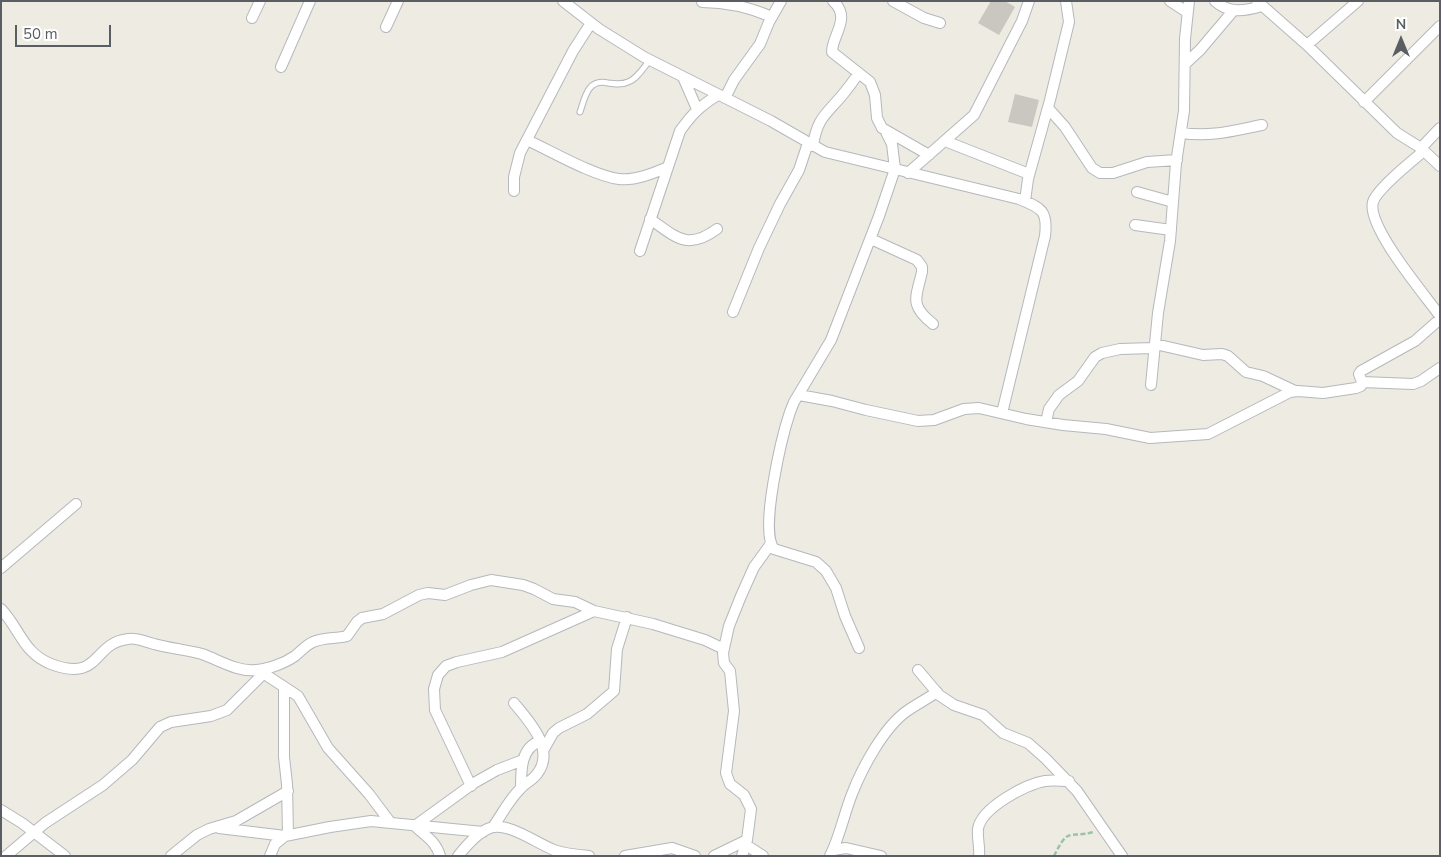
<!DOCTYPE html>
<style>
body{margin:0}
#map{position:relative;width:1441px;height:857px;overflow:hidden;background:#edebe2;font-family:"Nunito Sans",sans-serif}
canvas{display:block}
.frame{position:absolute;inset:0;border:2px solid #5a5e62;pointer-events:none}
.north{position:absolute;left:1376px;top:15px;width:50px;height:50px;-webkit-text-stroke:4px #fff;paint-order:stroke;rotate:0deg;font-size:14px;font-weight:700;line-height:20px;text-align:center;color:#5a5e62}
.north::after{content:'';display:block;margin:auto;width:18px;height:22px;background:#5a5e62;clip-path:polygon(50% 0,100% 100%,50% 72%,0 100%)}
.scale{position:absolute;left:15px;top:25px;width:96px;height:22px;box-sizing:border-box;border:2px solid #5a5e62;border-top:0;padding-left:6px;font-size:15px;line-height:18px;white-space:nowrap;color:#5a5e62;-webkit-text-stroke:4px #fff;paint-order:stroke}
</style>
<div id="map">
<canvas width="1441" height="857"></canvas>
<div class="frame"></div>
<div class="north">N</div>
<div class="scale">50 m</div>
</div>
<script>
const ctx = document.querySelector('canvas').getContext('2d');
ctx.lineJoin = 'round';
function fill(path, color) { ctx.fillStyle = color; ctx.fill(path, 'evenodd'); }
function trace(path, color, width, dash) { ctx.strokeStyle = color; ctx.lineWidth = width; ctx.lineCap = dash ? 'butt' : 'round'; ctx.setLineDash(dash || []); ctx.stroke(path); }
fill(new Path2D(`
 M991,1H1005L1015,7L999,35L978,23Z
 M1015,94L1039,100L1032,127L1008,122Z`), '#cac7c1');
const lane = new Path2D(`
 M580,112C585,97 588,78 608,83C615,84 622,85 628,82C637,79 644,67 650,60`);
const street = new Path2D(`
 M563,1L599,29L644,57L771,121L825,152L1019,199C1042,208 1048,211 1045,236L1002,413
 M833,1C852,18 832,35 832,52L870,82L875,95L877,118L882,128L929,155
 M893,1L924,18L940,23
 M1170,1L1187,12
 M1215,1C1229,14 1245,11 1262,6
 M1257,1L1307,45L1397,133L1421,148L1440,166
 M702,2C727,2 749,7 772,17
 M252,18L260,1
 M386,27L398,1
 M1307,45L1358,1
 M1186,63L1200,50L1233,11
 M281,67L310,1
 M683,77L697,109
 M725,98L734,80L760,44L769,22L781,1
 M1364,102L1440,26
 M1048,108L1065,127L1092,168L1100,173H1113L1147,162L1177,160
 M1181,133C1213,137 1231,131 1262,125
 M527,140C551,151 594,176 619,179C635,181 654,173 668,167
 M945,141L1029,174
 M813,146C817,117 827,114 844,93C849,87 854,80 858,74
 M1421,148L1440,128
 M1424,151C1412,161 1377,189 1373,202C1366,226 1425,295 1440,316
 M908,173L974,115L1022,21L1029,1
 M514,191V177L520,153L573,51L591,23
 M1137,192L1173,202
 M1025,201L1028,179L1050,100L1069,22L1066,1
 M650,219C676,237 687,251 717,229
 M1135,225L1171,230
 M871,239L917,260L922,267V272C916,298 909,305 933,324
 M640,251L680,131C692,114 700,106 718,95
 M733,312L759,248L780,204L799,170L808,143
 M1155,344L1203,355L1222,354L1228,356L1246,372L1263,376L1295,391
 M1362,382L1413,384L1421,381L1440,368
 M1151,385L1158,313L1170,241L1176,163L1184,111L1185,39L1189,1
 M799,395L832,401L866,410L918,421L934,420L964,409L979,408L1026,419L1063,425L1106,429L1150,438L1208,434L1290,392L1298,391L1323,393L1356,388L1361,386L1362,382L1359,374L1361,371L1415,341L1440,319
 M1046,422L1049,409L1059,395L1078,381L1095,357L1102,353L1120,349L1154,348
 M1,568L76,504
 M1,609C20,629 23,653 51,664C101,683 92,643 128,639C136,637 145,642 154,644C169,648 186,650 202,654C219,660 237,672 256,670C269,669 285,663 295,656C301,651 306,645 313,642C324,637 336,639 347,636L357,622L362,618L383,614L419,595L428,593L445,595L471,585L491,580L523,585L534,589L553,599L575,602L594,611L653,624L705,640L724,649
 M859,648L845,616L836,588L826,571L816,562L774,549C759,531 782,436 790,412L794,402L831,340L879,216L895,169L892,144L886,132
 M918,670L939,695L954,705L983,715L1003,733L1028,743L1045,758L1077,791L1122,856
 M263,673L298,696L328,748L369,794L390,822
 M284,688V757L287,784L288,835
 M544,749L553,733L559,728L587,714L614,691L617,649L627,617
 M471,786L435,710L434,689L438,675L446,666L457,662L502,652L594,611
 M521,787C521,769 521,748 540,741
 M1,810L22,823L65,856
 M416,825L474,783L497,770L523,760
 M415,826C425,836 436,841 440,856
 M493,827C502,814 509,800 520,789C525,783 533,780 537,774C556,750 529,721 514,703
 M219,828L285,836
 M746,845L763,856
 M833,850L846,848L881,856
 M6,856L45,823L103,785L132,760L160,727L171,722L211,716L227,710L260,677L267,668
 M171,856L197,835L209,829L236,821L288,791
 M270,856L275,844L285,836L330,827L371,821L483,832
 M458,856C466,846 478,832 490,828C507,821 538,844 554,850C565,854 577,855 589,856
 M625,856L672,848L695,856
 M714,856L747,840
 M742,856L747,840L751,809L744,795L730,784L726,773L734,711L730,671L724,663L723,653L729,626L741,596L754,567L770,545
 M830,856C840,836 844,814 852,794C862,768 884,727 907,711C917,704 927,699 937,692
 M979,856C980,847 977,837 978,829C981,808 1026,784 1045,781C1053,780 1061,781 1069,781`);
trace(lane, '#b5b8bc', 7);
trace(street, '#b5b8bc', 12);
trace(new Path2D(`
 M1054,856C1069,826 1067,839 1094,832`), '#99c4a6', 2.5, [5, 2.5]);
trace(lane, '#fff', 5);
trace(street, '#fff', 10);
</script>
